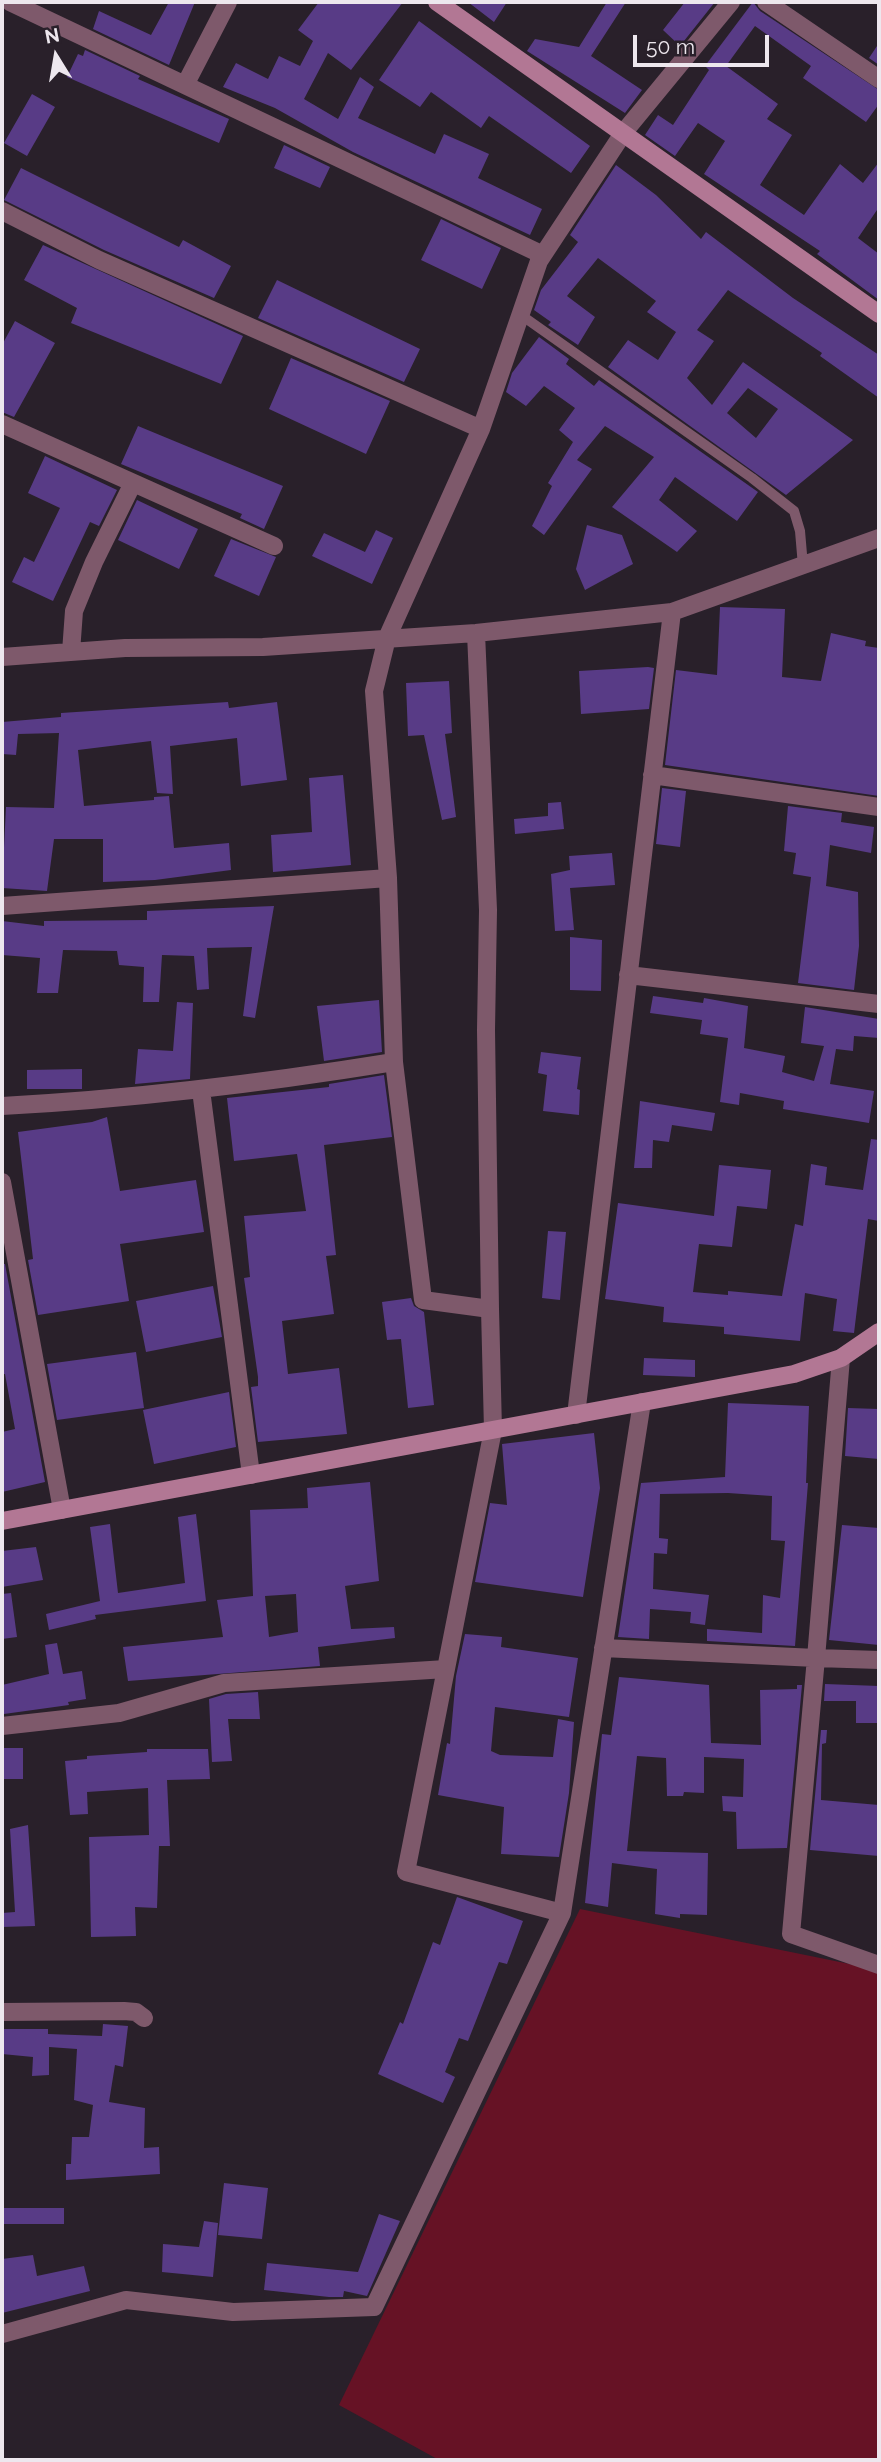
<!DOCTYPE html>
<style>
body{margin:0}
#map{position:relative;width:881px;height:2462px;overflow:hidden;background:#29202a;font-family:Raleway,sans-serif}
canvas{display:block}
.frame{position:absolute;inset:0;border:4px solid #ede7ee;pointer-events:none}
.north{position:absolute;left:21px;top:21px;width:70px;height:70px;-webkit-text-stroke:5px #29202a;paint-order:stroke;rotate:349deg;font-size:19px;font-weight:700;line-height:28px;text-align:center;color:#ede7ee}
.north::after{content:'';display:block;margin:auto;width:24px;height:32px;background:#ede7ee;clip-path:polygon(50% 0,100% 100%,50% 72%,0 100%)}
.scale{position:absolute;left:633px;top:35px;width:136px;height:32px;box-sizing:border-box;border:4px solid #ede7ee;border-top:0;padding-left:9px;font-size:21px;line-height:24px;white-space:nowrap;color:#ede7ee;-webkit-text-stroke:5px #29202a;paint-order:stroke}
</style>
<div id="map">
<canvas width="881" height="2462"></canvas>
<div class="frame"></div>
<div class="north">N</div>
<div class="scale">50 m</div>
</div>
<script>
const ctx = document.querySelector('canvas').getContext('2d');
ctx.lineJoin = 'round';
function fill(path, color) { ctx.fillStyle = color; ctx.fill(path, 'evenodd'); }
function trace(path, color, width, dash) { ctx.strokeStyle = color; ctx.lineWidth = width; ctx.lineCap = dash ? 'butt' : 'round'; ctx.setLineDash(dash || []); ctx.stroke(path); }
fill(new Path2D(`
 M580,1909L879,1970V2460H439L339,2405Z`), '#661225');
fill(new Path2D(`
 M169,2H195L169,65L93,29L99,11L151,35Z
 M319,2H403L351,70L328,53L304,99L338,119L360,77L374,87L358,118L435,154L444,134L489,154L478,178L542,209L530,235L353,152L275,108L223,87L236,63L268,79L279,56L300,66L313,41L298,30Z
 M468,2H507L494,22Z
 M607,2H626L591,56L642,90L625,113L527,51L535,39L579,47Z
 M685,2H715L680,46L663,30Z
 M753,2L760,11L879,90V104L866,122L803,78L811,66L755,26L726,66L778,104L767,119L792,135L760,185L804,215L840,164L863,183L879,162V207L858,238L879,254V300L817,254L820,251L704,174L725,141L698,123L675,156L645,135L658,115L673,125L709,70L705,66Z
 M419,21L590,146L571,173L489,116L481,128L431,92L420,107L379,80Z
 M879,43V65L869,58Z
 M85,50L140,76L138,79L229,119L219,143L67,77L78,54L83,56Z
 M32,94L55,107L27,156L4,143Z
 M284,145L330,167L320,188L274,168Z
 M616,165L656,195L701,239L706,232L793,298L879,355V398L820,356L822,353L728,290L697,330L714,341L687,378L712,405L743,362L853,440L786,495L608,367L628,340L658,360L676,332L647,312L656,301L598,258L567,296L595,317L578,345L548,325L551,322L534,310L541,290L578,242L570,235ZM748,388L778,409L756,438L727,413Z
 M21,168L179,247L183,240L231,266L214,298L104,250L4,200Z
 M441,219L501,248L482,289L421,260Z
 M43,245L243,336L221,384L71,323L77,308L24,280Z
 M277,280L420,349L404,382L258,318Z
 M15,321L55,343L14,417L2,412V345Z
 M539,337L569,359L566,364L594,386L599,380L758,492L737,521L675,477L659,500L697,531L677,552L612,507L654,457L605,426L577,460L592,469L544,535L532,526L552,486L548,483L573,442L559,430L575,408L544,386L526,406L506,392L512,373Z
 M291,358L390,401L366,454L269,409Z
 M138,426L283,486L264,529L240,518L242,514L121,464Z
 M45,456L117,490L99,526L90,522L53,601L12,582L24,557L34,562L60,508L28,493Z
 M137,500L198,529L179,569L118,540Z
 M587,525L622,535L633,564L585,590L576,569Z
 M376,530L393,538L372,584L312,556L324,533L365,552Z
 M231,539L276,557L259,596L214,576Z
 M720,607L785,609L782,677L821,681L831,633L866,641L865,646L879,648V796L665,765L676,670L717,675Z
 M648,667L654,668L649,709L581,714L579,671Z
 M449,681L452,733L445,734L456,817L442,820L424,735L408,736L406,683Z
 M228,702L229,708L277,702L287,780L241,786L237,738L170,746L173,794L157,793L151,741L78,750L84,806L154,800V797L169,796L174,848L229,843L231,870L155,880L103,882V839H54L47,891L2,888L6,807L54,808L59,733L18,734L16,755L2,754V722L61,717V713Z
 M343,775L351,865L273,872L271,835L312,832L309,778Z
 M662,788L686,791L680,847L656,844Z
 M561,802L564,829L515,834L514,819L548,816V803Z
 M788,806L842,813L841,822L874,827L871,853L830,845L826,886L858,892L859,946L854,990L798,983L811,877L793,874L796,853L784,851Z
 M612,853L615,885L570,888L574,930L555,931L551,874L570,870L569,856Z
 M274,906L255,1018L243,1016L252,947L207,948L209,989L197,990L194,956L162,955L159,1002H143L144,967L119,965L117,951L63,950L58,993H37L40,958L2,955V921L44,926V921L147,920V911Z
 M570,937L602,940L601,991L570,990Z
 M653,996L703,1003L704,998L748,1006L744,1048L785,1056L782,1072L814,1081L824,1046L801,1043L805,1007L879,1019V1038L854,1036L853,1051L836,1049L830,1084L874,1091L869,1123L783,1109L784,1101L740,1093L739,1105L720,1102L728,1038L700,1034L702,1020L650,1013Z
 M379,1000L382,1052L324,1061L317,1006Z
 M177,1002L193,1003L190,1079L135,1084L138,1049L173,1051Z
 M541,1052L581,1057L577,1089L580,1090L579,1115L543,1111L547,1075L538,1073Z
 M82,1069V1089H27V1070Z
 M384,1075L392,1137L324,1145L336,1255L326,1256L334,1314L282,1321L288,1374L339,1368L347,1434L258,1442L251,1387L258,1386V1377L244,1278L250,1277L244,1216L306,1211L297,1154L234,1161L227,1098L329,1087V1084Z
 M640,1101L715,1113L712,1131L672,1125L669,1142L653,1140L652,1168H634Z
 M107,1117L120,1191L196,1180L204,1232L120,1244L129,1301L38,1315L28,1260L33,1259L18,1132L92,1122Z
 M871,1139L879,1140V1221L868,1219L854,1333L833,1331L837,1299L805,1293L800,1341L724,1334V1327L663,1322L664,1307L605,1299L618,1203L714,1216L719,1165L771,1170L767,1209L737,1206L732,1247L699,1244L693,1292L728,1295V1291L782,1296L795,1224L803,1226L811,1164L827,1167L825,1185L863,1190Z
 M548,1231L566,1232L560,1300L542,1298Z
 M2,1264H5L45,1482L2,1492V1432L15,1429L5,1374H2Z
 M213,1286L222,1337L146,1352L136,1301Z
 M411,1298L414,1306L424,1312L434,1405L408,1408L401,1339L387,1340L382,1302Z
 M136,1352L144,1408L57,1420L47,1364Z
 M644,1358L695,1360V1377L643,1375Z
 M229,1392L236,1447L154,1464L143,1410Z
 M728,1403L809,1406L806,1483H808L795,1646L707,1641V1629L762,1633L763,1595L780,1598L785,1541L771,1540L772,1496L728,1493L660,1494L659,1538L668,1539L667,1554L654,1553L653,1589L709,1595L705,1625L690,1623L691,1612L650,1609L649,1639L618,1637L641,1483L725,1477Z
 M848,1408L879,1409V1459L845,1456Z
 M594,1433L600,1488L583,1597L475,1582L490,1503L507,1505L502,1444Z
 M370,1482L379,1581L345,1586L351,1629L394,1627L395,1638L318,1647L320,1666L128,1681L123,1647L223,1637L217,1600L253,1596L250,1510L308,1508L307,1488ZM296,1594L298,1632L269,1637L265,1596Z
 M196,1514L206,1601L95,1615L96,1619L49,1630L46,1614L100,1601L90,1527L110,1524L118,1593L185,1583L178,1517Z
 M842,1525L879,1528V1645L829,1640Z
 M36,1547L43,1580L2,1587V1551Z
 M11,1593L17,1637L2,1639V1594Z
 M465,1634L502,1637L501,1647L578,1658L569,1717L495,1707L491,1751L500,1755L553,1757L558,1719L574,1722L569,1793L559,1857L501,1854L504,1807L438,1795L447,1743L450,1744L456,1676Z
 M57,1643L63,1674L82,1671L86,1699L68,1702L69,1705L4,1714L2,1685L49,1674L45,1645Z
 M619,1677L709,1685L711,1743L761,1745L760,1690L797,1689V1685H802L787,1848L737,1849L736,1812L723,1811L722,1796L743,1797L744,1759L704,1757V1793L684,1792L683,1796H667L666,1758L637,1756L627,1851L708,1853L707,1915L680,1914V1918L655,1914L657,1869L612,1863L608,1907L585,1903L602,1734L611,1735Z
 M825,1684L879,1686V1723H856V1701H824Z
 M258,1692L260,1719H228L232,1761L212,1762L209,1699L226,1694Z
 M821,1730H827L826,1743L822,1744L821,1800L879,1805V1856L810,1850Z
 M2,1748H23V1779H2Z
 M147,1749H208L210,1779L167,1780L170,1846H159L157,1908L135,1907L136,1936L91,1937L89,1837L149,1835L148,1788L87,1792L88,1814L70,1815L65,1761L87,1759V1756L147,1752Z
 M28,1825L35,1926L2,1927V1913L15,1912L10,1829Z
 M457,1897L523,1921L507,1964L499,1962L468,2041L459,2038L445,2072L455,2077L443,2103L378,2074L400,2022L403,2024L433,1942L440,1945Z
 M103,2024L128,2026L123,2067L115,2065L109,2102L145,2108L144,2148L159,2147L160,2174L66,2180V2164H71L72,2137H89L93,2105L74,2100L77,2049L49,2047V2075L32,2076L33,2057L2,2054V2029H48V2034L102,2036Z
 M224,2183L268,2188L262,2239L218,2235Z
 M2,2208H64V2224H2Z
 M379,2214L400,2221L367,2296L344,2291L343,2297H329L264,2290L267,2263L358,2272Z
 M204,2221L218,2223L213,2277L162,2272L163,2244L199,2247Z
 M33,2255L37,2276L84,2266L90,2291L2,2313V2259Z`), '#583b86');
trace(new Path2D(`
 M521,315L752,478L794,511L800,531L803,566`), '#7e596b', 10);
trace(new Path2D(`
 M10,2L543,255
 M766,2L879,79
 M185,85L228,2
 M2,211L99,260L481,429
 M2,424L274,546
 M476,633L488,910L486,1030L490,1309
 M71,652L74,611L94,562L133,483
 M2,657L125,648L263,647L476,633L672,612L879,538
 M652,775L879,807
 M2,906L388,878
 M628,975L879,1004
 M201,1090L251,1475
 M2,1106C134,1099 264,1083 394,1062
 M2,1182L62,1510
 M642,1402L562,1913L406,1872L493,1430L490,1309L423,1300L394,1062L388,878L374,691L387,638L481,429L539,261L624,132L731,2
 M576,1415L672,612
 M603,1648L816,1658L841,1358
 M879,1660L816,1658L791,1934L879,1965
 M2,1726L119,1713L224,1683L446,1669
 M2,2012L124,2011L136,2012L144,2018
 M2,2334L126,2300L233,2312L374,2307L562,1913`), '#7e596b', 18);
trace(new Path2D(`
 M437,2L879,314
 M2,1521L794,1374L841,1358L879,1332`), '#b27794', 18);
</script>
